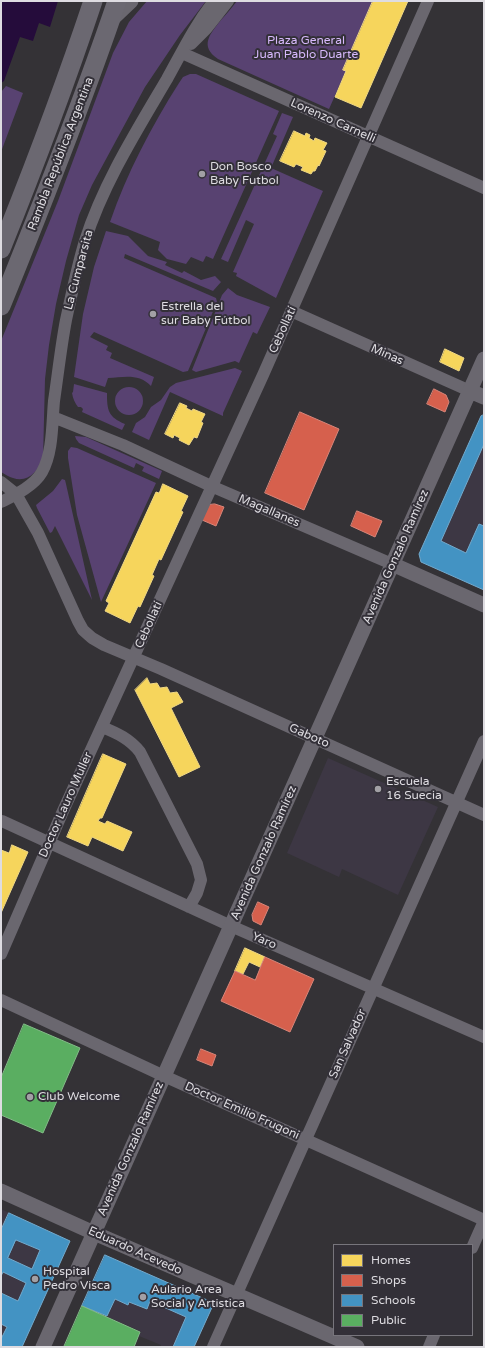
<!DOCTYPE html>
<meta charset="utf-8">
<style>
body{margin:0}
#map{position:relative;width:485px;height:1348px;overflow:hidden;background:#343236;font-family:"Varela Round",sans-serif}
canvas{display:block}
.frame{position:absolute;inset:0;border:2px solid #dedce1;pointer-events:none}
.legend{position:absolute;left:333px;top:1244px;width:140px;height:92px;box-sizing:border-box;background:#333038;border:1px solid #77757c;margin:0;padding:5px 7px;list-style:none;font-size:12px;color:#dedce1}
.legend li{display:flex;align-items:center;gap:8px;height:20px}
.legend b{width:20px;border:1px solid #77757c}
</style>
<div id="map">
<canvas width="485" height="1348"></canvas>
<div class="frame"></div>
<ul class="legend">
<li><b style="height:11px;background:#f6d55c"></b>Homes</li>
<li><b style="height:11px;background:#d6604d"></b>Shops</li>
<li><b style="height:11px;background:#4393c3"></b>Schools</li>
<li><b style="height:11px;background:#5aae61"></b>Public</li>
</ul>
</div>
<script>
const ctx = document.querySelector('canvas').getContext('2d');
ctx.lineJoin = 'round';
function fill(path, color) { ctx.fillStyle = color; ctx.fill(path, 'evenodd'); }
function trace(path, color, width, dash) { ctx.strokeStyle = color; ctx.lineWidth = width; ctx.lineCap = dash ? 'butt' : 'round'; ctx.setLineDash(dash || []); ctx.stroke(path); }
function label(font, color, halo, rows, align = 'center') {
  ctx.font = font + ' "Varela Round",sans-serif'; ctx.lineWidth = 4; ctx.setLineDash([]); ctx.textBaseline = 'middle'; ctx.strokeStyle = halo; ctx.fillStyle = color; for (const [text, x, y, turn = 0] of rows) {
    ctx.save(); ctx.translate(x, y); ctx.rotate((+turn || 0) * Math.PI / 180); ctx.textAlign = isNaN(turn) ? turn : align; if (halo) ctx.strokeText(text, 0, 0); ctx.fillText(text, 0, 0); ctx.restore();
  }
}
fill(new Path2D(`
 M484,415V590L421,562Z
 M328,758L438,807L398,895L342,869L339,877L287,853Z
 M1,1209L70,1241L22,1347H1Z
 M105,1255L214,1303L194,1347H160L161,1345L139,1336L140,1331L82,1306Z`), '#3d3744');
fill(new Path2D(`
 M147,1H206L180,35L145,87L92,185L79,215L66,261L56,304L49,345L45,379L43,459C38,471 28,483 13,478C9,477 5,474 1,472V341L58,201L113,53L129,22Z
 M237,1H377L329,109L218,59C199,46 210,34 221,20C227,14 232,7 237,1Z
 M190,74H196L279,111L213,259L206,256L203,262L191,257L186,264L167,259L158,250L160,242L110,222C127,173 151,127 179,83L183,77Z
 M6,86L23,93L1,152V92Z
 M282,113L293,117L271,168L323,191L276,298L236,276L237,273L233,272L254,224L246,220L228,262L221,259L277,136L273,134Z
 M106,231L128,236L148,256L167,262L165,265L182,273L184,271L201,280L215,276L221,282L213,291L125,254L124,258L216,298L217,302L188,371L183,372L94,332L90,337L108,346L106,350L112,353L110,358L154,377L151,386C139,373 124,377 108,378L105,387L74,377L83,314L94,267Z
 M228,288L237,295L270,307L257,334L253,332L239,363L235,361L196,372L192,370L222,295Z
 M235,368L242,371L223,413V416L170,392L149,440L132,432L136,423L145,417L151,407L161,400L170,387L176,383Z
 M74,384L107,393C107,410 108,417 125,424L122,430L82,412L83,409L81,407H78C75,403 73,399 72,393L73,392Z
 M115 401a14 14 0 1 1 28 0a14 14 0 1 1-28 0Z
 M75,436L86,437L162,471L159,479L142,471L144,467L136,463L134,468L79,443L76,439Z
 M71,447L77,448L156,483L101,602L77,515L68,458V451Z
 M62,479L65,480L66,484L92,600L55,526L52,532L50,533L37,508L36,505L53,491Z`), '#584271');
fill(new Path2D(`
 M1,1H58L50,27L39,23L33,41L20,37L4,81L1,83Z`), '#250c3b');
const homes = new Path2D(`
 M373,1H408L361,108L335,97L346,71L343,70Z
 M294,131L305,136L306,133L310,135L309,138L314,141L315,138L327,143L323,150L326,151L319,166L318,165L315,171H313L311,174L301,170L303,167L296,164L294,167L280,161Z
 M445,349L464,358L459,371L440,362Z
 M180,403L187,406L186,408L192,411L193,409L205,414L201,422L203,423L197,438L194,437L189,445L179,440L180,438L174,435L173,438L165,434Z
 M163,484L188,496L181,511L183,512L161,560L159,559L152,575L154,576L140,607L138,606L130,623L105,611L109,603L106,601L156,492L159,493Z
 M147,678L150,684L157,683L160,688L167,687L170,693L177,692L183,702L171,708L200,767L179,777L135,690Z
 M103,754L126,764L102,818H100L98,821L105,824L107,821L132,832L123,851L92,837L88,846L67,837Z
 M12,845L28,852L1,913V850L9,853Z
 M245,948L265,957L260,967L249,962L243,974L235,971Z`);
fill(homes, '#f6d55c');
trace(homes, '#efd784', 1);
const shops = new Path2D(`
 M434,389L446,395L449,402L445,412L427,404Z
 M300,412L339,429L304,510L265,493Z
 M215,504L224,507L216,526L202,520L208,505Z
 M357,511L382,521L375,537L351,526Z
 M258,902L269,907L261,925L253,921L252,915Z
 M265,957L314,979L290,1032L221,1001L235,971L255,980Z
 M201,1049L216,1055L212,1066L197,1060Z`);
fill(shops, '#d6604d');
trace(shops, '#d88579', 1);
const schools = new Path2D(`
 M484,415V444L441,541L466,553L479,524L484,526V590L421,562L419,554L481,416Z
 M9,1213L70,1241L22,1347H1V1339L7,1327L1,1324V1293L18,1301L26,1283L3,1272L1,1276V1230ZM16,1240L40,1250L32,1269L8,1258Z
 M105,1255L214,1303L194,1347H173L186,1317L150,1301L147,1309L129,1302L128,1305L115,1299L107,1316L82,1306Z`);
fill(schools, '#4393c3');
trace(schools, '#72a9cc', 1);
const public = new Path2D(`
 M24,1024L80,1048L43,1133L1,1115V1078Z
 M82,1306L140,1332L134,1347H64Z`);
fill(public, '#5aae61');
trace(public, '#82bc87', 1);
trace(new Path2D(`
 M191,44L206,29L228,1
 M182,53L484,188
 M291,311L470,391
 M53,417L123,445L211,486L392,564
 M1,482L16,494L38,533L78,621L83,630L92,638L104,645L161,669L484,815
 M1,502C15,495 34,486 42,472C53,453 52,423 54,401C58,374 61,346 66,320C72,293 77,267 85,241C103,184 137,130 167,79C182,52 195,25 214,1
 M102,727C117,733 130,739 140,752L197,864L201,880L197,893L189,907
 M2,821L231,926L484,1037
 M1,954L63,811L263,375L428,1
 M1,1000L164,1076L484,1220
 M472,1248L484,1221
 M213,1347L484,741
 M429,1347L434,1335`), '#6a676f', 12);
trace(new Path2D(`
 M111,20L131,1
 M470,391L484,397
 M392,564L484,605
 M1,1191L94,1233L357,1347
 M43,1347L484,359`), '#6a676f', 15);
trace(new Path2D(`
 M1,249C34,167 65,85 93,1
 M1,306C42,205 82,104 117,1`), '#6b6871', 19);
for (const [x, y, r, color] of [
 [202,174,4,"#a2a0a5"],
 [153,314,4,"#a2a0a5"],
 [378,789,4,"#a2a0a5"],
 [30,1097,4,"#a2a0a5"],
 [35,1279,4,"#a2a0a5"],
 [143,1297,4,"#a2a0a5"]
]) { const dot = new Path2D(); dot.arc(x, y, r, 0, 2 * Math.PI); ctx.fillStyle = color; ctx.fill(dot); trace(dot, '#333038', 1.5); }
label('12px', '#d7b9fc', '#333038', [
 ["Plaza General",306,41],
 ["Juan Pablo Duarte",306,55]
]);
label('12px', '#dedce1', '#333038', [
 ["Lorenzo Carnelli",333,121,24],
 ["Rambla República Argentina",61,154,-69],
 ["La Cumparsita",79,270,-75],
 ["Cebollatí",283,330,-66],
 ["Minas",387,355,24],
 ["Magallanes",269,511,23],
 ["Avenida Gonzalo Ramírez",396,557,-66],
 ["Cebollatí",149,625,-66],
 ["Gaboto",309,736,24],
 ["Doctor Lauro Muller",66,805,-66],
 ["Avenida Gonzalo Ramírez",264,853,-66],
 ["Yaro",264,941,23],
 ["San Salvador",348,1044,-66],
 ["Doctor Emilio Frugoni",242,1111,24],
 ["Avenida Gonzalo Ramírez",131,1149,-66],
 ["Eduardo Acevedo",135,1251,24]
]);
label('12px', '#dedce1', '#333038', [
 ["Don Bosco",210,167],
 ["Baby Futbol",210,181],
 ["Estrella del",161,307],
 ["sur Baby Fútbol",161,321],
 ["Escuela",386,782],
 ["16 Suecia",386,796],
 ["Club Welcome",38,1097],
 ["Hospital",43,1272],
 ["Pedro Visca",43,1286],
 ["Aulario Area",151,1290],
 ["Social y Artistica",151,1304]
], 'left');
</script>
